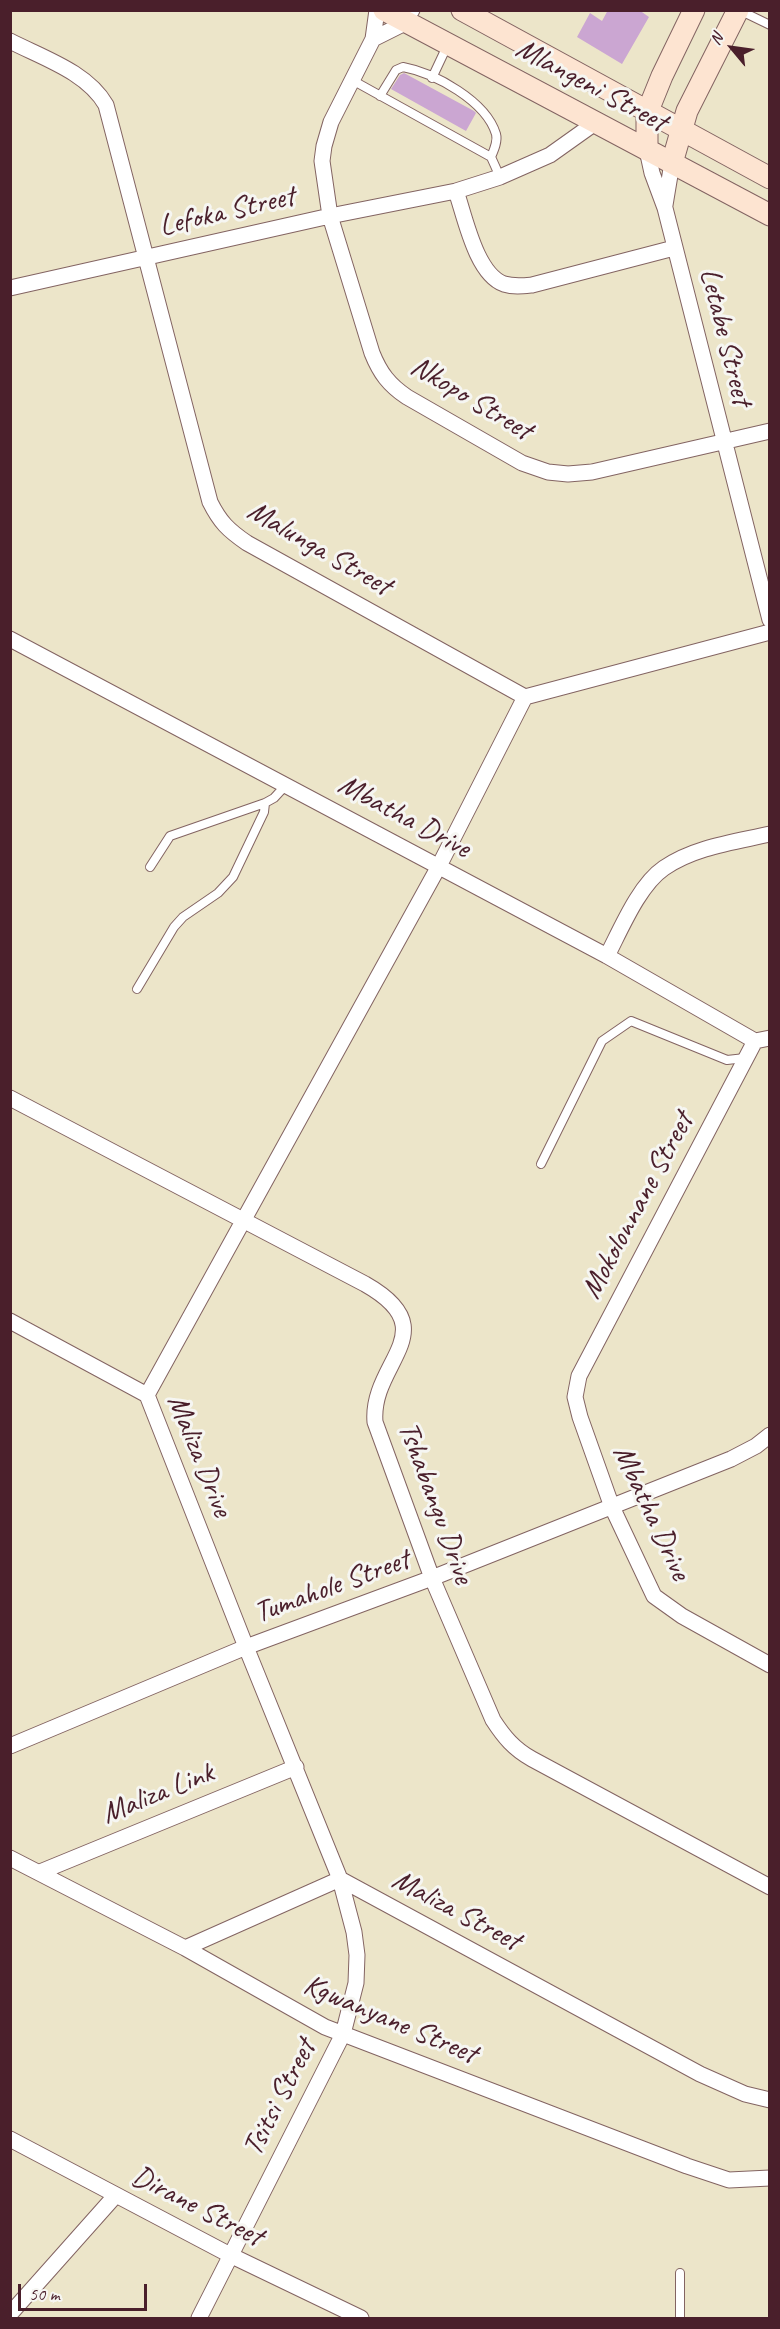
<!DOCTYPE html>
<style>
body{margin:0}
#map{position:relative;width:780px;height:2329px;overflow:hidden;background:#ece5c9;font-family:Caveat,sans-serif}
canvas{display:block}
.frame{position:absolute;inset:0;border:12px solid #4a1f2b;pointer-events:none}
.north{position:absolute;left:702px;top:18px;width:60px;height:60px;-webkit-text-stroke:4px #f6f6f2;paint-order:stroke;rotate:299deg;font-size:16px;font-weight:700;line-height:24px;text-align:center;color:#4a1f2b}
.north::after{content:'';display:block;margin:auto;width:21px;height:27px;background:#4a1f2b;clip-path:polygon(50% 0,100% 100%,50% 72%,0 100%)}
.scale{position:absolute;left:18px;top:2284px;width:129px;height:27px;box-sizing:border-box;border:3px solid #4a1f2b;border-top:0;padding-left:8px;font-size:18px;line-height:21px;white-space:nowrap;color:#4a1f2b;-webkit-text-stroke:4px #f6f6f2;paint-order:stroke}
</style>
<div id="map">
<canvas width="780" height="2329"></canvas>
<div class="frame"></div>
<div class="north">N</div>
<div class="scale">50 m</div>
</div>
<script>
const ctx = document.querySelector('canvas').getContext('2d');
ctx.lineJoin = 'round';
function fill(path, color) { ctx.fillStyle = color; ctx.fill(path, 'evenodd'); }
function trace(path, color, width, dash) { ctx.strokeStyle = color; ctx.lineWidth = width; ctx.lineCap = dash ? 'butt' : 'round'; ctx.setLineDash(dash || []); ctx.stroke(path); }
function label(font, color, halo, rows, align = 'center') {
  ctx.font = font + ' Caveat,sans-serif'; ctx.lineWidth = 6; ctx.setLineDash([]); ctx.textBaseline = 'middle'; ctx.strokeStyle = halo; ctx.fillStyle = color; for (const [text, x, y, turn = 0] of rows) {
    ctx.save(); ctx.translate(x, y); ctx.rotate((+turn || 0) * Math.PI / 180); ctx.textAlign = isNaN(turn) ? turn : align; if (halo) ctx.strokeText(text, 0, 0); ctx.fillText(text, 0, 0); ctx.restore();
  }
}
fill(new Path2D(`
 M608,10H639L649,17L622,64L577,37L590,13L602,21Z
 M404,73L474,111L476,113L466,131L391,89L400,75Z`), '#cba6d2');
const lane = new Path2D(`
 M739,10L770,25
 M432,78L448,44
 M352,80L491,157L500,177
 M380,96L396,70L403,67C435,73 486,101 496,134C498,141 494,150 491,157
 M150,867L170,836L265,803L274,798L286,785
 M137,989L174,927L183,917L218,893L233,877L264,812L265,803
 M541,1164L602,1041L631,1021L727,1060L745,1058
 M680,2318V2273`);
const street = new Path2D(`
 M377,10L373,39L331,122L324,146L322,161L330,216L372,353C380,373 389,385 407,397L522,463L548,472L568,474L592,472L770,431
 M373,39L401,25L412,10
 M10,41C43,58 87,72 106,105L210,502C220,522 228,530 247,543L525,697L770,632
 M647,150L652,173L665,208L770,620
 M456,191C465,217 476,274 504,284C514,287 522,286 532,285L674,248
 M665,205L672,163
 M10,288L330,216L456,191L500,177L550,155L595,123
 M10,639L607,956L755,1041L770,1038
 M607,956C621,929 639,885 664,868C694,847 735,842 770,834
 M755,1041L579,1376L575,1397L580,1417L612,1507L654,1596L682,1616L770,1665
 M10,1098L365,1284C448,1331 370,1362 375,1422L432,1578L493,1720C504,1737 514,1749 532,1759L770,1887
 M10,1321L147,1395L246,1647L340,1879L354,1932L357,1955L356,1983L343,2034L199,2318
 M147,1395L439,866L525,697
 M10,1746L246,1647L432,1578L731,1459L756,1446L770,1435
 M10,1858L185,1948L325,2027L687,2166L729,2180L770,2178
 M40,1872L296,1767
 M340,1879L700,2074L745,2094L770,2100
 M185,1948L340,1879
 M10,2139L230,2255L361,2318
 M10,2314L115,2196`);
const secondary = new Path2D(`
 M384,10L770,215
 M462,10L770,178
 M647,150V113L662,76L694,10
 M672,163L687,111L738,10`);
trace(lane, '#836462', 10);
trace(street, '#836462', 17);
trace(secondary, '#836462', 23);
trace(lane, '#fff', 8);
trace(street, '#fff', 15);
trace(secondary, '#fde4d1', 21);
label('30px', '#4a1f2b', '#f6f6f2', [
 ["Mlangeni Street",591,86,28],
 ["Lefoka Street",227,212,-13],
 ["Letabe Street",725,337,76],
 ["Nkopo Street",471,399,31],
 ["Malunga Street",319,549,30],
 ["Mbatha Drive",404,817,28],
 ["Mokolonnane Street",638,1206,-62],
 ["Maliza Drive",199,1456,68],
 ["Tshabangu Drive",435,1503,70],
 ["Mbatha Drive",651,1513,65],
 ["Tumahole Street",332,1587,-20],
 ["Maliza Link",158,1794,-22],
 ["Maliza Street",456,1911,28],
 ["Kgwanyane Street",390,2020,23],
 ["Tsitsi Street",280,2098,-63],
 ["Dirane Street",197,2207,27]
]);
</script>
